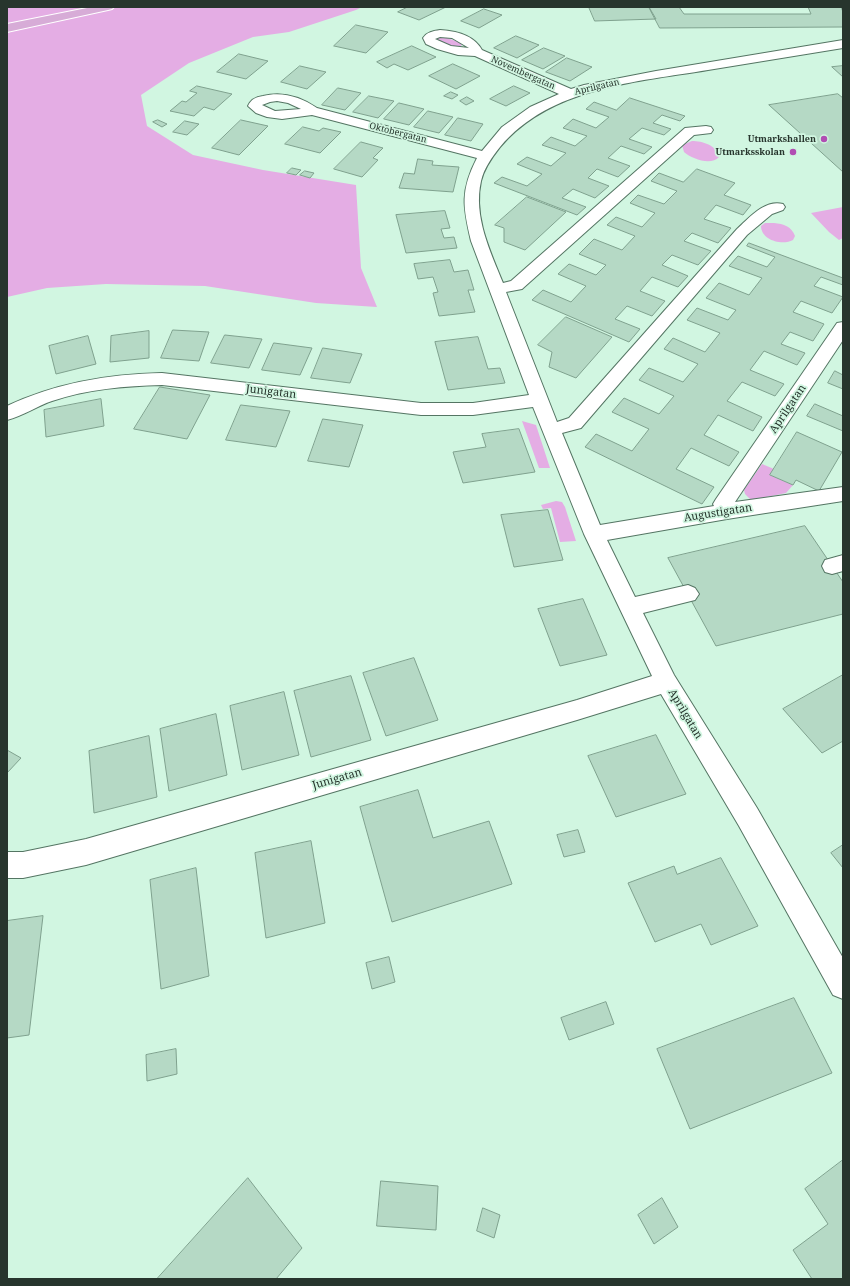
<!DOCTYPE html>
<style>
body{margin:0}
#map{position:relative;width:850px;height:1286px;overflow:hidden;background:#d1f6e1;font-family:"Noto Serif",serif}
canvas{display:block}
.frame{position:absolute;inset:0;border:8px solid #27352d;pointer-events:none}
</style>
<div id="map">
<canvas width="850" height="1286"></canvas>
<div class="frame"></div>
</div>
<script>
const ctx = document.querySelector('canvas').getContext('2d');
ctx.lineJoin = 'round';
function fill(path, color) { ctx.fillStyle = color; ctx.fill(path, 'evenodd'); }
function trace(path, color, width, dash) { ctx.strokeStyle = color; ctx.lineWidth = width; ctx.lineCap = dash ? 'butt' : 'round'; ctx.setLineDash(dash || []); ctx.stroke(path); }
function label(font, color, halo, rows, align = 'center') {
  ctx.font = font + ' "Noto Serif",serif'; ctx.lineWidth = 3.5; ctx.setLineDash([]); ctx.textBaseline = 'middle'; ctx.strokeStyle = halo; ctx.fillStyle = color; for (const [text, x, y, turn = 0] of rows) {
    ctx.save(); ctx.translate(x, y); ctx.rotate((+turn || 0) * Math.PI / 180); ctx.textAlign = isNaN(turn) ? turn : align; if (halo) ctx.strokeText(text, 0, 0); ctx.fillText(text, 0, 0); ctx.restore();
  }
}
fill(new Path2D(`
 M7,7H362L356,10L289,32L253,37L189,63L141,95L147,126L193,155L263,170L356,185L361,268L377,307L316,303L205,286L106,284L47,288L7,297Z
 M442,36L461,43L462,45C454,50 445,44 437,41L436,38Z
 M692,141C702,141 717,145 719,157C711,166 692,159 684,152L682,145Z
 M843,207V238L839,240L829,232L811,213Z
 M774,223C784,224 791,226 795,236L793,240C782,246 761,240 761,226L765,223Z
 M522,421L536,425L550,468H539Z
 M762,464L774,469L770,475L793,485L786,493L757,499H750L745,494L744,490Z
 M556,501L562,502L565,507L576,541L560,542L551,508L543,509L541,505Z`), '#e4ade4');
const building = new Path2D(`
 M408,7H446L419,20L398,12Z
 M589,7H649L656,19L595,21Z
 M649,7H679L684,14H811L808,7H841L843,12V27L660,28Z
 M484,9L502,15L479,28L461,21Z
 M356,25L388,32L366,53L334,46Z
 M516,36L539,45L517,58L494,48Z
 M412,46L436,57L408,70L394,64L387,68L377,62Z
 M544,48L565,56L543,69L522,60Z
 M239,54L268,61L246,79L217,72Z
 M567,58L592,67L570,81L546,72Z
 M453,64L480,76L456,89L429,76Z
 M300,66L326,72L307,89L281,82Z
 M843,66V77L832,67Z
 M197,86L232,94L214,110L204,107L194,116L170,111L182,101L186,102L197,93L190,91Z
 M514,86L530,93L506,106L490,99Z
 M338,88L361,93L345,110L322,105Z
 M451,92L458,95L452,99L444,96Z
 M838,94L843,98V172L769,105Z
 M369,96L394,101L378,118L353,112Z
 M467,97L474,101L466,105L460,101Z
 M630,98L685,116L680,121L662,115L653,123L671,129L664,135L642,128L629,139L652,147L644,154L621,146L608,158L630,166L618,177L597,169L588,178L609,186L595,198L573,189L562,198L586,207L577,215L494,183L502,177L527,186L542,174L517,164L527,157L551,166L566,153L542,145L551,137L575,146L587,136L563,128L573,119L596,128L609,117L586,109L594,102L616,110Z
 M399,103L424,109L409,125L384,119Z
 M428,111L453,117L439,133L414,127Z
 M458,118L483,124L471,141L445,135Z
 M158,120L167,124L162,127L153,122Z
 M241,120L268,126L239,155L212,148Z
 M185,121L199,124L187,135L173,132Z
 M303,127L319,131L323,128L341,132L320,153L285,144Z
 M361,142L383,148L373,158L378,160L362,177L334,169Z
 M418,159L433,161L432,165L459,167L453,192L399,188L404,173L414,174Z
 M292,168L301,170L296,175L287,173Z
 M697,169L735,183L724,195L751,205L743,215L716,205L704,219L731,228L718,243L692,233L684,241L711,251L698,265L672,255L662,265L688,276L678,287L652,277L640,291L665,301L652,316L627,306L615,319L640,329L629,342L532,300L543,290L571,302L586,286L558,274L569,264L596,275L606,265L579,254L594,239L622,250L635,236L607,225L616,217L642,227L655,213L630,203L638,195L664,204L677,191L651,181L659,173L683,182Z
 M305,171L314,173L310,178L300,175Z
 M527,197L566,212L525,250L504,242V228L495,225Z
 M445,211L450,228L441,229L444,238L454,237L457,248L406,253L396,215Z
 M749,243L843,278V285L821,277L814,286L843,297L832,313L801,301L793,312L824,324L813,341L790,332L781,344L805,353L797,365L764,351L750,370L784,384L775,396L742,382L727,401L762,417L753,431L718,415L704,435L739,452L729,466L691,448L676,469L714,487L702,504L585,447L596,434L632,451L649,429L612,412L624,398L659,414L674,396L639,380L649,368L683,382L698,364L664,349L673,338L705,352L720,333L687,320L697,308L728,320L736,310L706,298L719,283L749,295L762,278L729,266L738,256L767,267L775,257L747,246Z
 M450,260L454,272L468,270L474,290H468L475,312L439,316L433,293L438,292L433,277L418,279L414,264Z
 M566,317L612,337L576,378L549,367L552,352L538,345Z
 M173,330L209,332L199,361L161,358Z
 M149,331V358L110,362L111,336Z
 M225,335L262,339L249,368L211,363Z
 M88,336L96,364L56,374L49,346Z
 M478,337L488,369L500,368L505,383L448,390L435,342Z
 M274,343L312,348L300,375L262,370Z
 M323,348L362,354L350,383L311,378Z
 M835,371L843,375V389L828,383Z
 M160,387L210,395L187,439L134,429Z
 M101,399L104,426L46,437L44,410Z
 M815,404L843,416V431L807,416Z
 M241,405L290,411L276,447L226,440Z
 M323,419L363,425L349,467L308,461Z
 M519,429L535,472L463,483L453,452L486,447L482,434Z
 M797,432L842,452L819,491L796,480L793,485L770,475Z
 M548,510L563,560L514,567L501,515Z
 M805,526L843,582V614L716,646L668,558Z
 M583,599L607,655L560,666L538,609Z
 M414,658L438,720L386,736L363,673Z
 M843,675V741L822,753L783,709Z
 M351,676L371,740L311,757L294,691Z
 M284,692L299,755L242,770L230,706Z
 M216,714L227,775L169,791L160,729Z
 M656,735L686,794L616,817L588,756Z
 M149,736L157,797L94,813L89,751Z
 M7,750L21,758L7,773Z
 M418,790L433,838L489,821L512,884L392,922L360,807Z
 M578,830L585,852L564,857L557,835Z
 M311,841L325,923L266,938L255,853Z
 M843,845V868L831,853Z
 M721,858L758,926L711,945L701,924L655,942L628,883L674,866L677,874Z
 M196,868L209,976L161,989L150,880Z
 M43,916L29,1035L7,1038V921Z
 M389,957L395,982L372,989L366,963Z
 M794,998L832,1073L690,1129L657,1049Z
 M606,1002L614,1024L569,1040L561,1018Z
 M176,1049L177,1074L147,1081L146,1055Z
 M843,1160V1279H812L793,1250L828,1224L805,1189Z
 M248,1178L302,1248L276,1279H157Z
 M381,1181L438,1186L436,1230L377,1226Z
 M662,1198L678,1227L654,1244L638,1215Z
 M483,1208L500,1215L494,1238L477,1231Z`);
fill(building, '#b5d9c5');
trace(building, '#7fa18e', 1);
const minor = new Path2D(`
 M440,30C456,31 474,35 482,50L571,89L584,85L656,71L843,40V48C798,55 753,63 708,70C637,82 550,87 500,147C492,157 484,168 481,181C473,216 490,251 503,283L511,281L685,128L706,126L711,127L713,130L711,133L694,135L522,289L506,292L557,422L569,418L737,229C749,218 765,199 783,204L785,207L783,210L772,214L747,235L581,428L562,433L600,525L714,506L713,504L716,499L837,323L843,322V340L735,502L843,487V501L727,519L607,540L635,597L688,585L695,588L699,594L695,600L643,613L674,675L757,808L843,958V999L833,995L739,826L661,694L577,720L86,865L23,878H7V852H23L86,839L577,700L652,676L584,534L533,407L473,415H421L162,385C125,386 88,389 52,401C37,406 23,416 7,420V406C56,383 108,374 162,373L421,403H473L529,395L471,241C463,207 460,191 477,158L312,115L282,119L267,117L256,113L248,106C251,99 256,97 263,96C282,91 301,97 317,108L482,151L502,127L530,107L559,94L475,56L458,55L437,49L426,44L423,38C427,32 433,31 440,30ZM440,37L452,38L469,48L451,46L435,39ZM277,101L288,103L301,109L275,111L262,105L270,102Z
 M843,555V571L832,574L825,572L822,566L825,560Z`);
const major = new Path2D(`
 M92,7H114L112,9L108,10L7,32V24Z`);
trace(minor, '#547563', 2);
trace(major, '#fff', 2);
fill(minor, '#fff');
fill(major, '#d7acd7');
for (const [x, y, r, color] of [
 [824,139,4,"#b14db3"],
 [793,152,4,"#b14db3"]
]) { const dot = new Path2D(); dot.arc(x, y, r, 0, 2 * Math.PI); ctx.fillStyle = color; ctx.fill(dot); trace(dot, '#d1f6e1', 1.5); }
label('9px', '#27352d', '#d1f6e1', [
 ["Novembergatan",523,73,24],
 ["Aprilgatan",597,87,-13],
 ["Oktobergatan",398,133,14]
]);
label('bold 9px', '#27352d', '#d1f6e1', [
 ["Utmarkshallen",816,139],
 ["Utmarksskolan",785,152]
], 'right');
label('11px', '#27352d', '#d1f6e1', [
 ["Junigatan",271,392,7],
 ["Aprilgatan",788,409,-56],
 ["Augustigatan",718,513,-9],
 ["Aprilgatan",685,714,59],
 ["Junigatan",337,779,-16]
]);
</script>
